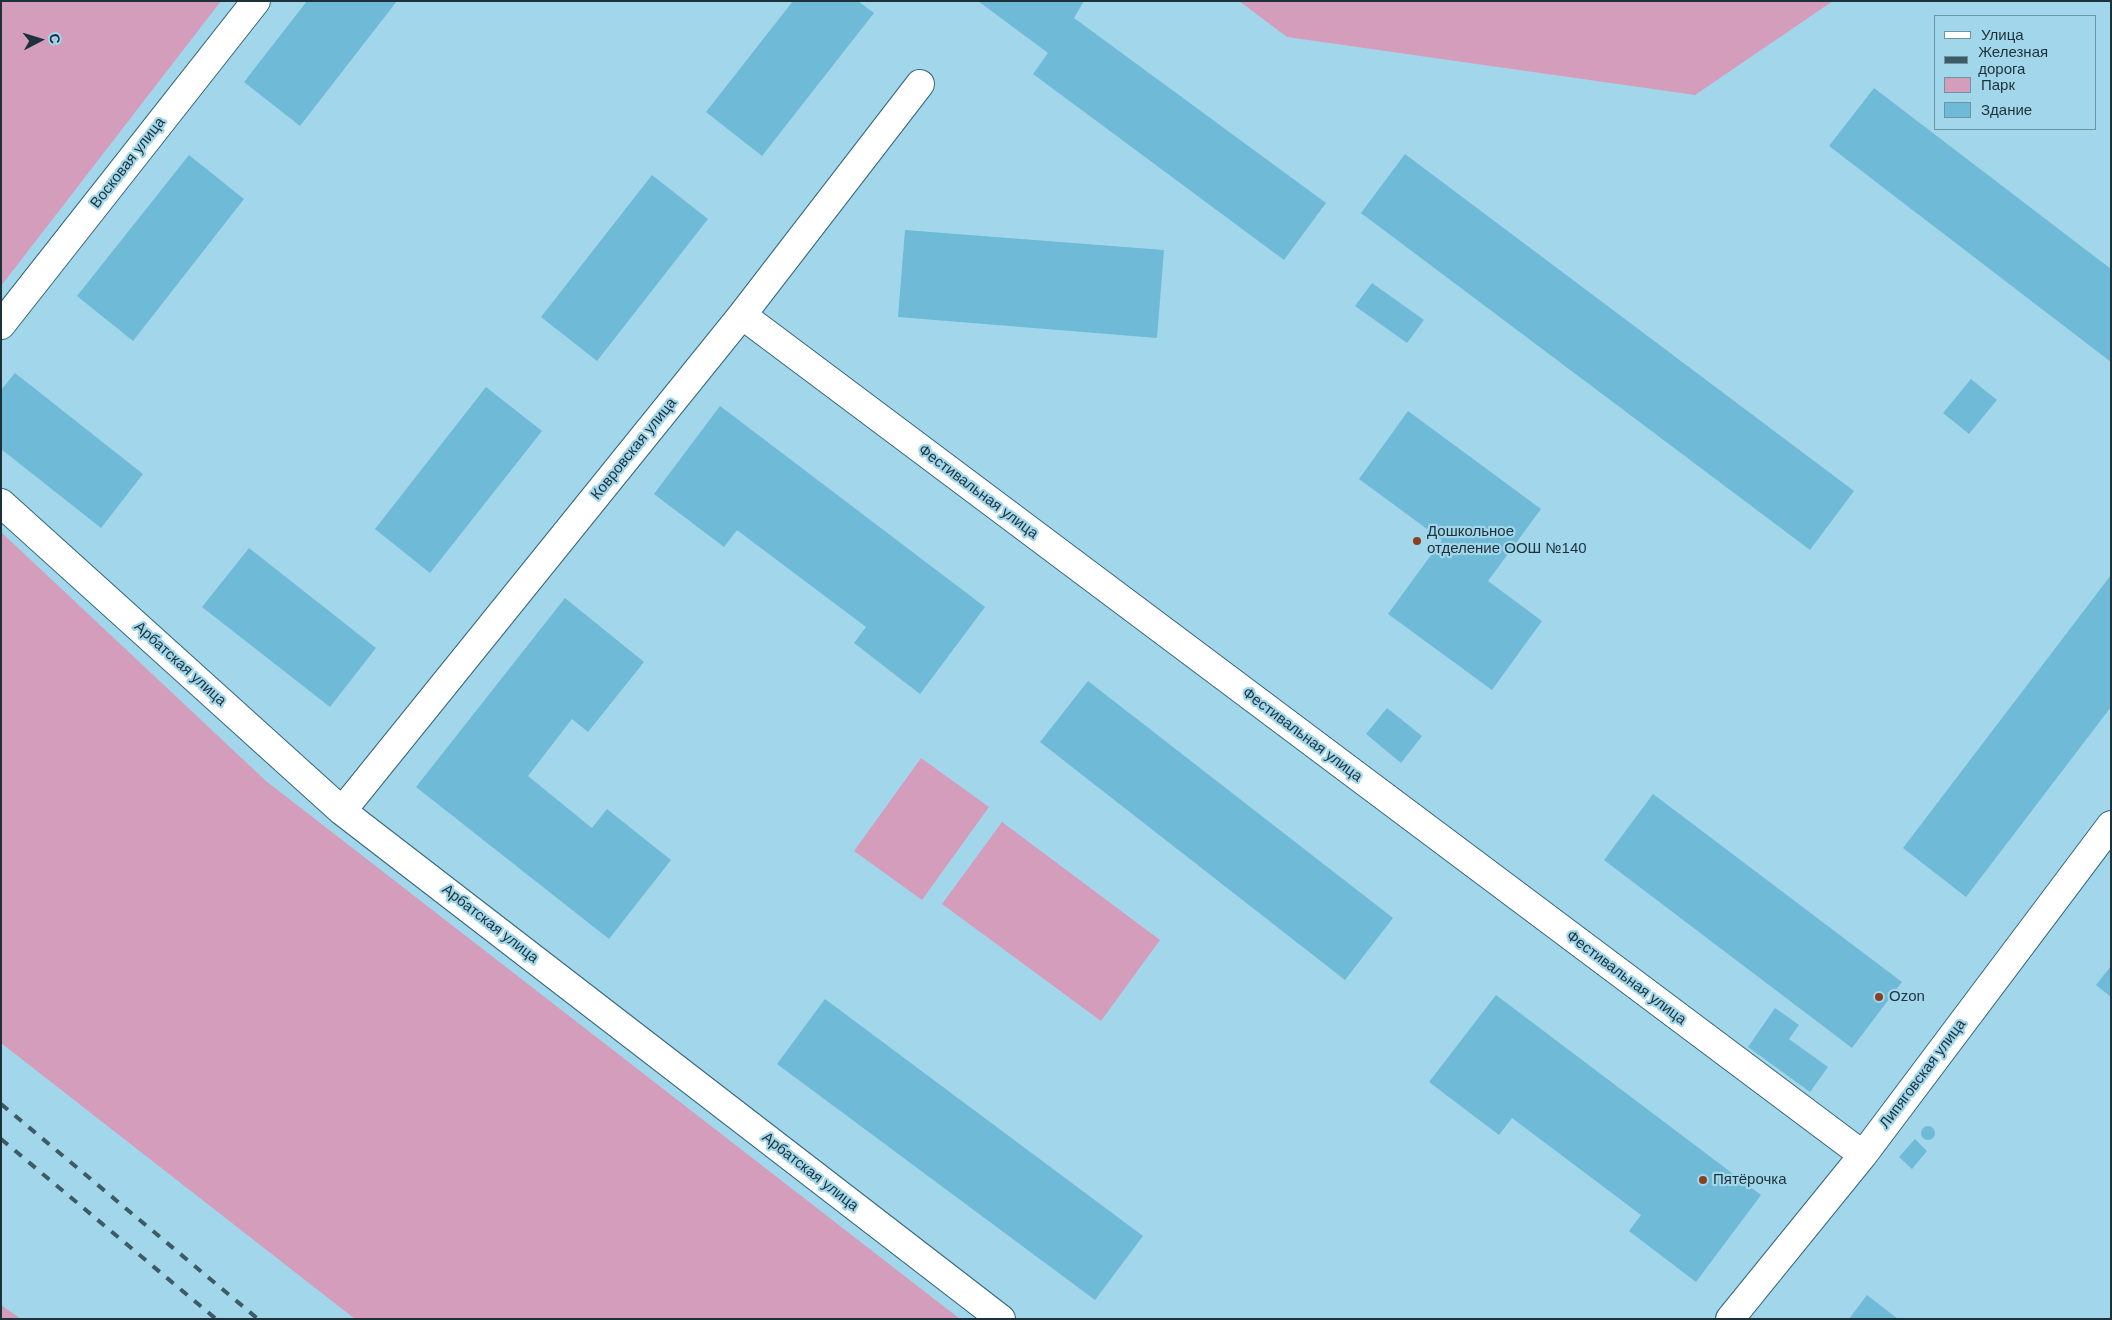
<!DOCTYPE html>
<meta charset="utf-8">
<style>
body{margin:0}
#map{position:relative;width:2112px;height:1320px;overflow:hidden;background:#a2d7eb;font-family:Helvetica,sans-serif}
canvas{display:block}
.frame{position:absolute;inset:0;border:2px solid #1c3139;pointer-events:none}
.legend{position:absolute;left:1934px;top:15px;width:162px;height:115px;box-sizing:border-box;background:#a2d7eb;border:1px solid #6c95a4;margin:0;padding:6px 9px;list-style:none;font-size:15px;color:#1c3139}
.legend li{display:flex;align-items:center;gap:10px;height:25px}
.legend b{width:25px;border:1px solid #6c95a4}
.north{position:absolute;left:15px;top:15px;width:50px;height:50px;-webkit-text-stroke:4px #a2d7eb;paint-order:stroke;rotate:85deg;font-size:14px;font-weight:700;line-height:20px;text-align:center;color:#1c3139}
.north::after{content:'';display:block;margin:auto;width:18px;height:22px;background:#1c3139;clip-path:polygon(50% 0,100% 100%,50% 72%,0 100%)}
</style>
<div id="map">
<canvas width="2112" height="1320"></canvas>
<div class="frame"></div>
<ul class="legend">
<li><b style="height:6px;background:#fff"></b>Улица</li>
<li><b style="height:6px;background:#3d5a65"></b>Железная дорога</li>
<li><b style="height:14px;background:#d49dbc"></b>Парк</li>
<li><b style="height:14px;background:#6fbad6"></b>Здание</li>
</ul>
<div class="north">С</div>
</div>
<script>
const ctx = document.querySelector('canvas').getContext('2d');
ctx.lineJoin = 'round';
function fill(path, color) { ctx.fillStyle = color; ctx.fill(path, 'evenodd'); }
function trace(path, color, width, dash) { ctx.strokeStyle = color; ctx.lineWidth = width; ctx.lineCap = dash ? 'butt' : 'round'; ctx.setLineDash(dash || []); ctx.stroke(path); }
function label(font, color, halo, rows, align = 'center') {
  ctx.font = font + ' Helvetica,sans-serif'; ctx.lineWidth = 4.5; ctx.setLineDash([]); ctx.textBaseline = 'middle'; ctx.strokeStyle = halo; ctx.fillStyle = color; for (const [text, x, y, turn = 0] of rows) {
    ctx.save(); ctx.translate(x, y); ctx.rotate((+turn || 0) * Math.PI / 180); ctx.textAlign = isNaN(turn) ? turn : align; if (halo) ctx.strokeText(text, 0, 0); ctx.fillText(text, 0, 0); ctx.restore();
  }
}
fill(new Path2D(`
 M1,1H221L1,286Z
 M1239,1H1833L1695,95L1287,37Z
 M1,532L266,781L960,1319H355L1,1043Z
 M921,758L989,807L922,900L854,851Z
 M1002,822L1160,940L1101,1021L942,904Z
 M1,1305L21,1319H1Z`), '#d49dbc');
fill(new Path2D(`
 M307,1H397L300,126L244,82Z
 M793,1H858L874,13L762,156L706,112Z
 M978,1H1084L1074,18L1326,203L1284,260L1033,74L1048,53Z
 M1874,88L2111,269V362L1829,146Z
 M1405,154L1854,491L1810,550L1361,213Z
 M189,155L244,199L133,341L77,296Z
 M652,175L708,219L597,361L541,317Z
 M905,230L1164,250L1157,338L898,317Z
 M1372,283L1424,320L1407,343L1355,306Z
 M15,373L143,474L101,528L1,449V390Z
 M1971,379L1997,400L1969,434L1943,413Z
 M486,387L542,431L430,573L375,529Z
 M720,406L985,607L920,694L854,643L866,627L737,530L724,547L654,494Z
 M1408,411L1541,509L1488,581L1542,621L1492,690L1388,614L1442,540L1359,479Z
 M249,548L376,648L330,707L202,607Z
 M2111,575V707L1966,897L1903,848Z
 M565,598L644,662L588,732L572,719L528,776L592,828L607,809L671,860L609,939L416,787Z
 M1088,681L1393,918L1345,980L1040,742Z
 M1387,708L1422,736L1401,763L1366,734Z
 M1653,794L1902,982L1852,1048L1604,860Z
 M2111,966V997L2096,985Z
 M1496,995L1761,1195L1696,1282L1629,1231L1641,1215L1512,1118L1499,1135L1429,1082Z
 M825,999L1143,1236L1095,1300L777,1064Z
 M1775,1008L1799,1025L1789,1039L1828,1067L1810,1092L1748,1047Z
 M1921 1133a7 7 0 1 1 14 0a7 7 0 1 1-14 0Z
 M1915,1139L1927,1151L1912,1169L1899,1157Z
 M1867,1295L1898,1319H1849Z`), '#6fbad6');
const street = new Path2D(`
 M742,315L1863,1155
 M1,325L256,1
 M1,503L342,811L1001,1319
 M342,811L742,315L920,84
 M1730,1319L1863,1155L2111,825`);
trace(street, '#346678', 30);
trace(street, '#fff', 28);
trace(new Path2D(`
 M1,1104L258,1319
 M1,1139L216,1319`), '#3d5a65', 4, [9, 9]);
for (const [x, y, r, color] of [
 [1417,541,5,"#89411f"],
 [1879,997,5,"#89411f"],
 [1703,1180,5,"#89411f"]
]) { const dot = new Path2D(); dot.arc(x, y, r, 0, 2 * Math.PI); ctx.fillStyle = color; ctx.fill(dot); trace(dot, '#a2d7eb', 2); }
label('15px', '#1c3139', '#a2d7eb', [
 ["Восковая улица",128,163,-52],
 ["Ковровская улица",634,449,-51],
 ["Фестивальная улица",978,492,37],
 ["Арбатская улица",180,664,42],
 ["Фестивальная улица",1302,735,37],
 ["Арбатская улица",490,924,38],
 ["Фестивальная улица",1626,978,37],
 ["Липяговская улица",1923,1074,-53],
 ["Арбатская улица",810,1172,38]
]);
label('15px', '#1c3139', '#a2d7eb', [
 ["Дошкольное",1427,532],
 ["отделение ООШ №140",1427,549],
 ["Ozon",1889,997],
 ["Пятёрочка",1713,1180]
], 'left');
</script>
